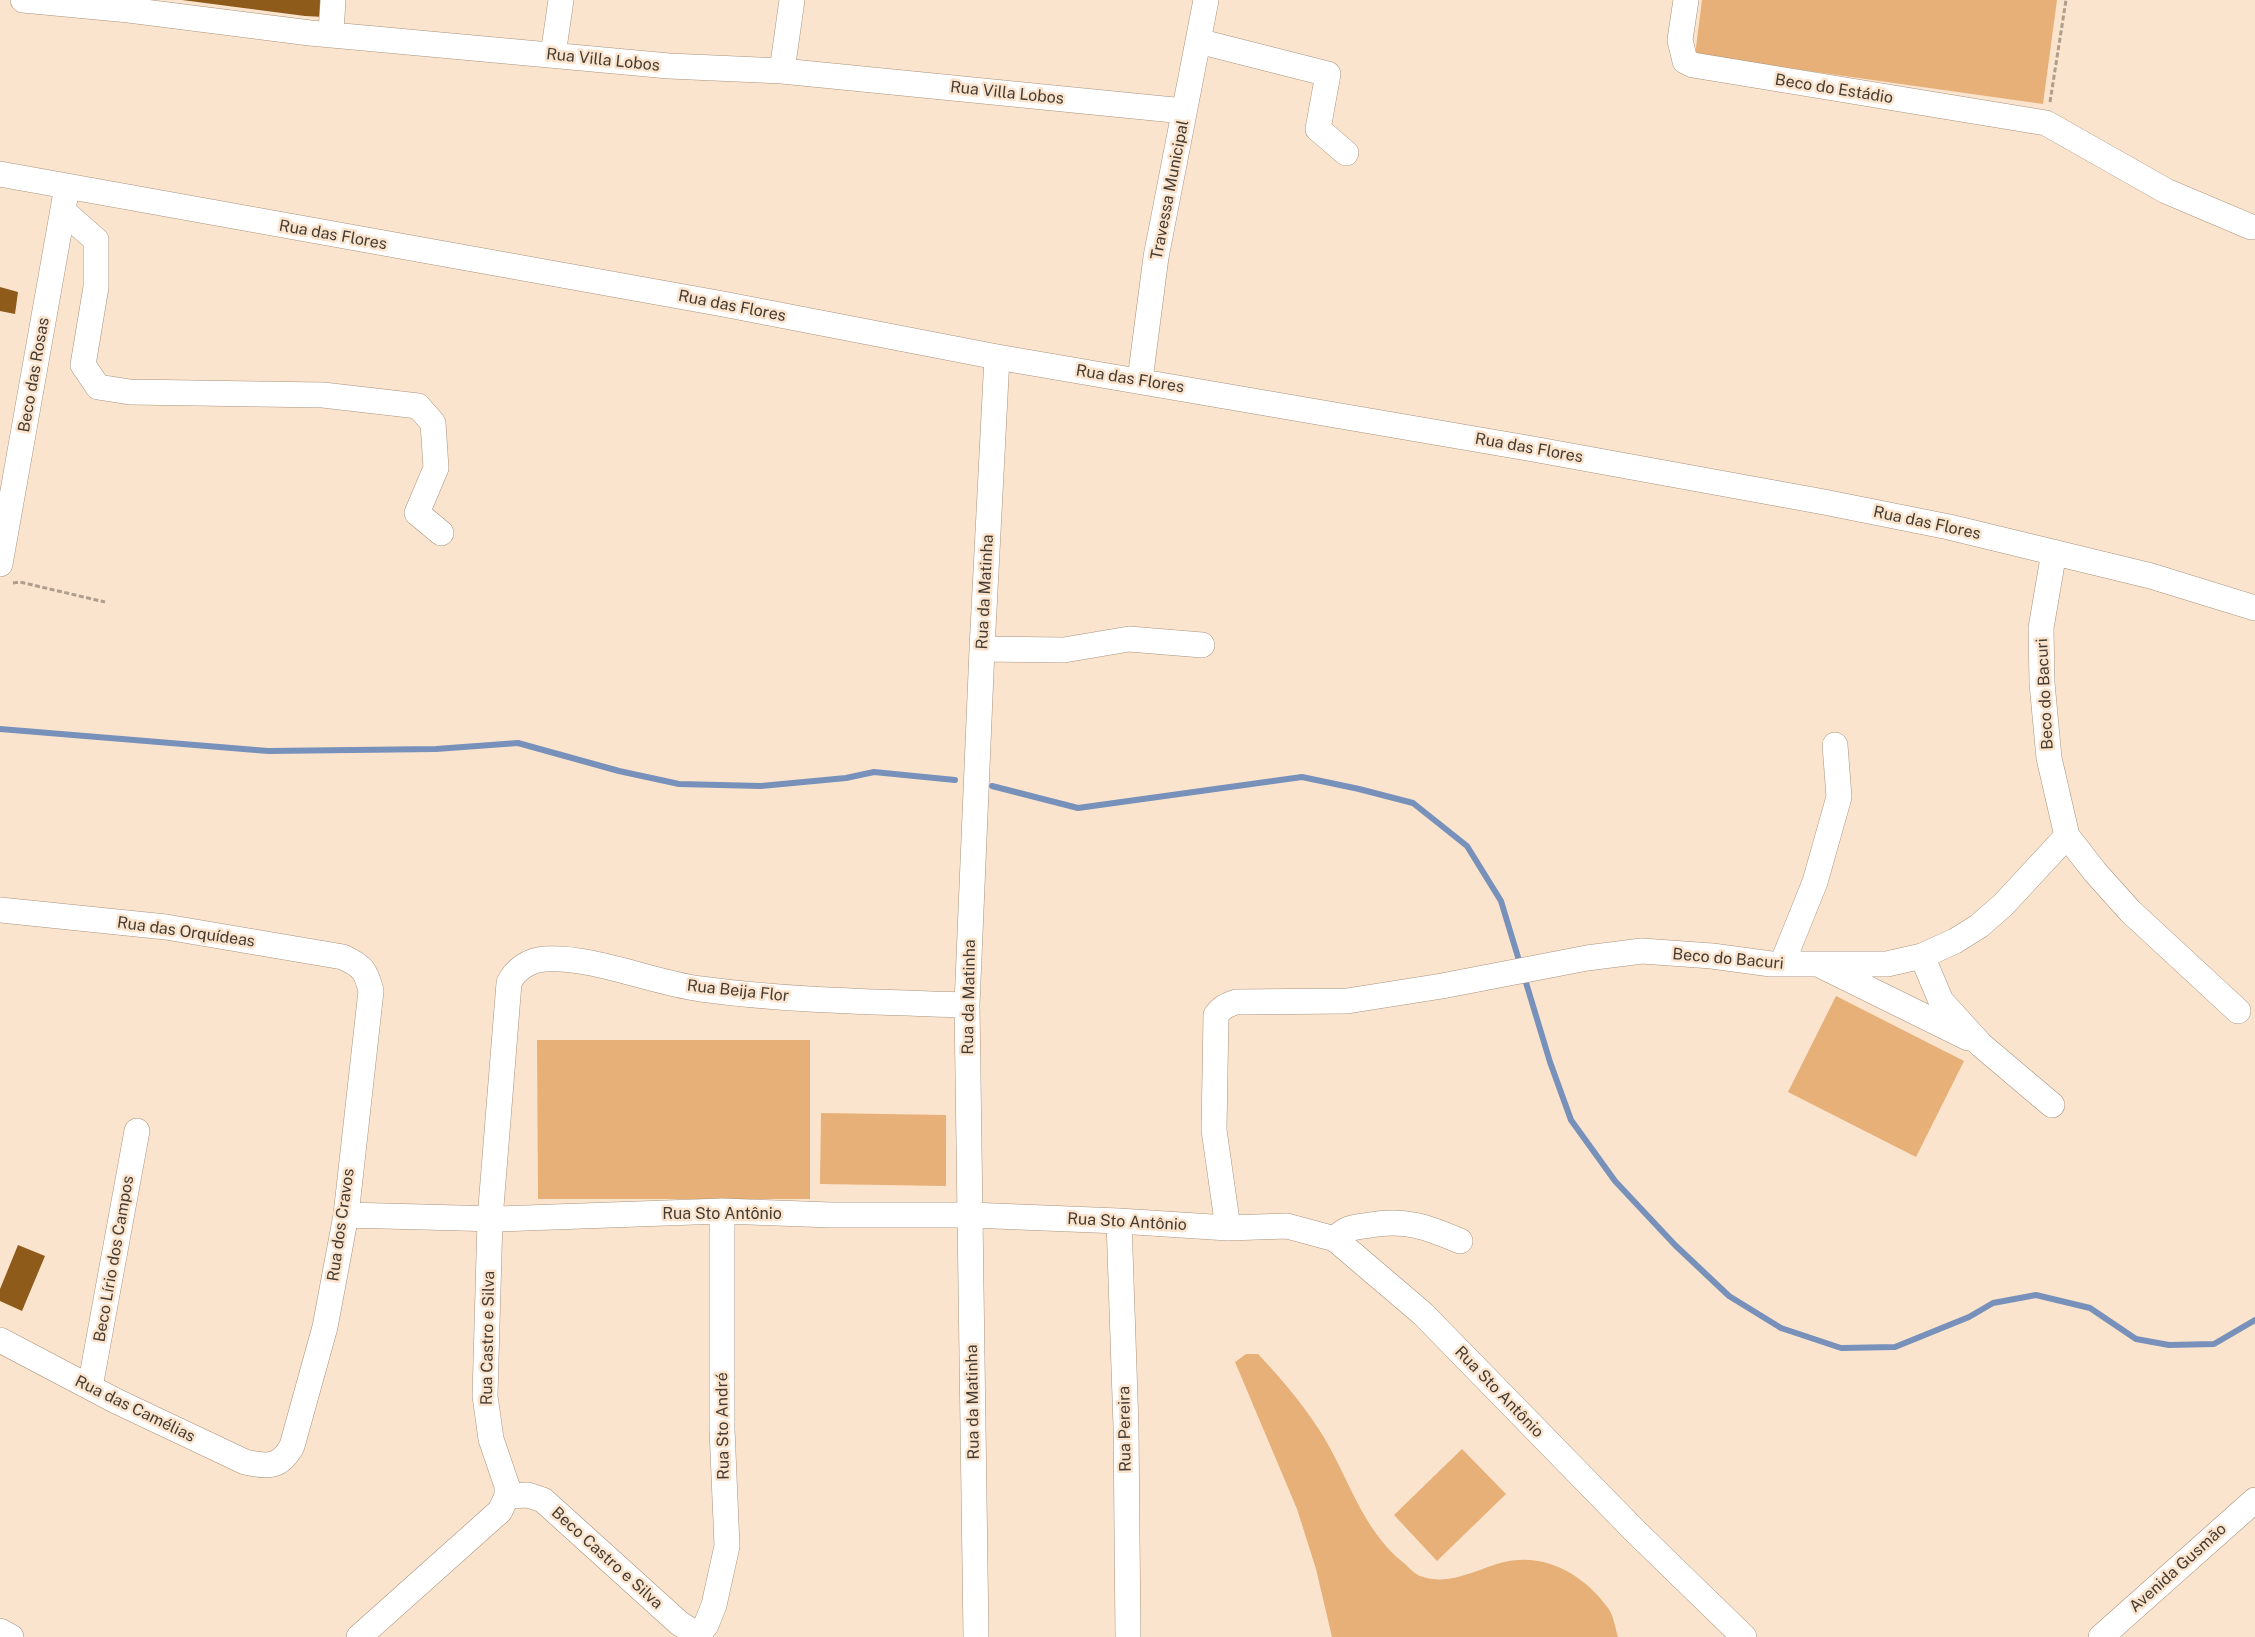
<!DOCTYPE html>
<meta charset="utf-8">
<style>
body{margin:0}
canvas{display:block;background:#fbe4cd}
</style>
<canvas width="2255" height="1637"></canvas>
<script>
const ctx = document.querySelector('canvas').getContext('2d');
ctx.lineJoin = 'round';
function fill(path, color) { ctx.fillStyle = color; ctx.fill(path, 'evenodd'); }
function trace(path, color, width, dash) { ctx.strokeStyle = color; ctx.lineWidth = width; ctx.lineCap = dash ? 'butt' : 'round'; ctx.setLineDash(dash || []); ctx.stroke(path); }
function label(font, color, halo, rows, align = 'center') {
  ctx.font = font + ' "Public Sans",sans-serif'; ctx.lineWidth = 5; ctx.setLineDash([]); ctx.textBaseline = 'middle'; ctx.strokeStyle = halo; ctx.fillStyle = color; for (const [text, x, y, turn = 0] of rows) {
    ctx.save(); ctx.translate(x, y); ctx.rotate((+turn || 0) * Math.PI / 180); ctx.textAlign = isNaN(turn) ? turn : align; if (halo) ctx.strokeText(text, 0, 0); ctx.fillText(text, 0, 0); ctx.restore();
  }
}
fill(new Path2D(`
 M1702,0H2057L2043,104L1695,55Z
 M1836,996L1964,1061L1916,1157L1788,1092Z
 M537,1040H810V1199H538Z
 M821,1113L946,1115V1186L820,1184Z
 M1246,1354H1258C1280,1377 1300,1401 1318,1428C1348,1473 1360,1529 1405,1564C1409,1568 1415,1574 1420,1576C1450,1587 1476,1569 1504,1562C1546,1552 1584,1575 1608,1608C1614,1616 1615,1628 1618,1637H1332L1316,1569L1297,1509L1235,1362Z
 M1462,1449L1506,1494L1437,1561L1394,1515Z`), '#e6b078');
trace(new Path2D(`
 M0,729L268,751L436,749L518,743L619,771L679,784L761,786L846,778L874,772L955,780
 M992,786L1078,808L1302,777L1359,789L1413,803L1467,846L1501,901L1521,967
 M1524,976L1550,1062L1571,1120L1615,1181L1675,1245L1729,1296L1781,1328L1841,1348L1895,1347L1969,1317L1993,1303L2036,1295L2090,1308L2136,1339L2169,1345L2214,1344L2255,1320`), '#7891bb', 6);
fill(new Path2D(`
 M182,0H325L324,17L305,16Z
 M0,287L18,292L15,314L0,311Z
 M18,1245L45,1256L22,1311L0,1301V1289Z`), '#8e5b1b');
const street = new Path2D(`
 M23,0L129,10L310,33L669,66L782,71L1184,111
 M1686,0L1680,40L1685,61L1693,65L2046,123L2166,191L2251,227
 M331,33L333,0
 M1198,41L1328,74L1318,129L1346,153
 M553,55L561,0
 M782,71L792,0
 M0,174L723,304L997,357L1533,449L1824,502L1949,527L2151,576L2255,608
 M63,211L96,240V287L83,365L98,387L130,392L323,395L418,406L433,423L436,468L417,513L441,533
 M1140,380L1156,257L1206,0
 M2054,552L2041,628L2042,683L2049,758L2067,836L2095,872L2130,911L2238,1011
 M0,564L65,198
 M982,649L1064,650L1129,639L1202,645
 M0,910L166,927L343,957C362,966 366,970 371,991L346,1215L325,1327L292,1446C280,1468 268,1467 245,1462L116,1401L0,1340
 M1922,956L1941,1001L1981,1045L2052,1105
 M1782,964L1815,882L1839,797L1835,745
 M1822,966L1968,1038
 M346,1215L498,1219L722,1211L831,1215H970L1119,1221L1228,1228L1287,1226L1335,1239L1423,1314L1635,1531L1744,1637
 M1119,1221L1126,1427L1128,1637
 M1228,1228L1214,1130L1216,1015C1222,1007 1227,1005 1236,1002L1347,1001L1442,986L1587,958L1642,951L1712,956L1771,964H1887L1922,956L1955,941L1979,926L2003,905L2067,836
 M1335,1239C1346,1227 1355,1227 1370,1225C1406,1219 1427,1227 1460,1241
 M90,1387L137,1131
 M507,1496L528,1495L543,1500L679,1623L701,1637
 M0,1631L11,1637
 M698,1635L706,1625L714,1605L727,1546L722,1429V1211
 M359,1637L500,1511L507,1496V1486L491,1439L485,1396L490,1219L509,983C515,969 530,960 545,959C593,956 653,983 701,989C789,1001 879,1002 967,1005
 M976,1637L967,1005L982,649L997,357
 M2101,1637L2255,1500`);
trace(street, '#a8937e', 26);
trace(new Path2D(`
 M2050,102L2066,0
 M13,583L20,582L105,602`), '#af9e8d', 3, [5, 2.5]);
trace(street, '#fff', 25);
label('16px', '#443b32', '#fbe4cd', [
 ["Rua Villa Lobos",603,60,6],
 ["Beco do Estádio",1834,89,9],
 ["Rua Villa Lobos",1007,93,6],
 ["Travessa Municipal",1170,190,-79],
 ["Rua das Flores",333,235,10],
 ["Rua das Flores",732,306,11],
 ["Beco das Rosas",34,375,-80],
 ["Rua das Flores",1130,379,9],
 ["Rua das Flores",1529,448,10],
 ["Rua das Flores",1927,523,12],
 ["Rua da Matinha",985,592,-87],
 ["Beco do Bacuri",2045,694,-93],
 ["Rua das Orquídeas",186,932,8],
 ["Beco do Bacuri",1728,959,5],
 ["Rua Beija Flor",738,991,6],
 ["Rua da Matinha",969,997,-89],
 ["Rua Sto Antônio",722,1214],
 ["Rua Sto Antônio",1127,1222,3],
 ["Rua dos Cravos",341,1225,-82],
 ["Beco Lírio dos Campos",114,1259,-80],
 ["Rua Castro e Silva",488,1338,-89],
 ["Rua Sto Antônio",1499,1392,46],
 ["Rua da Matinha",973,1402,-91],
 ["Rua das Camélias",135,1409,26],
 ["Rua Sto André",723,1426,-91],
 ["Rua Pereira",1125,1429,-91],
 ["Beco Castro e Silva",607,1558,42],
 ["Avenida Gusmão",2178,1568,-42]
]);
</script>
